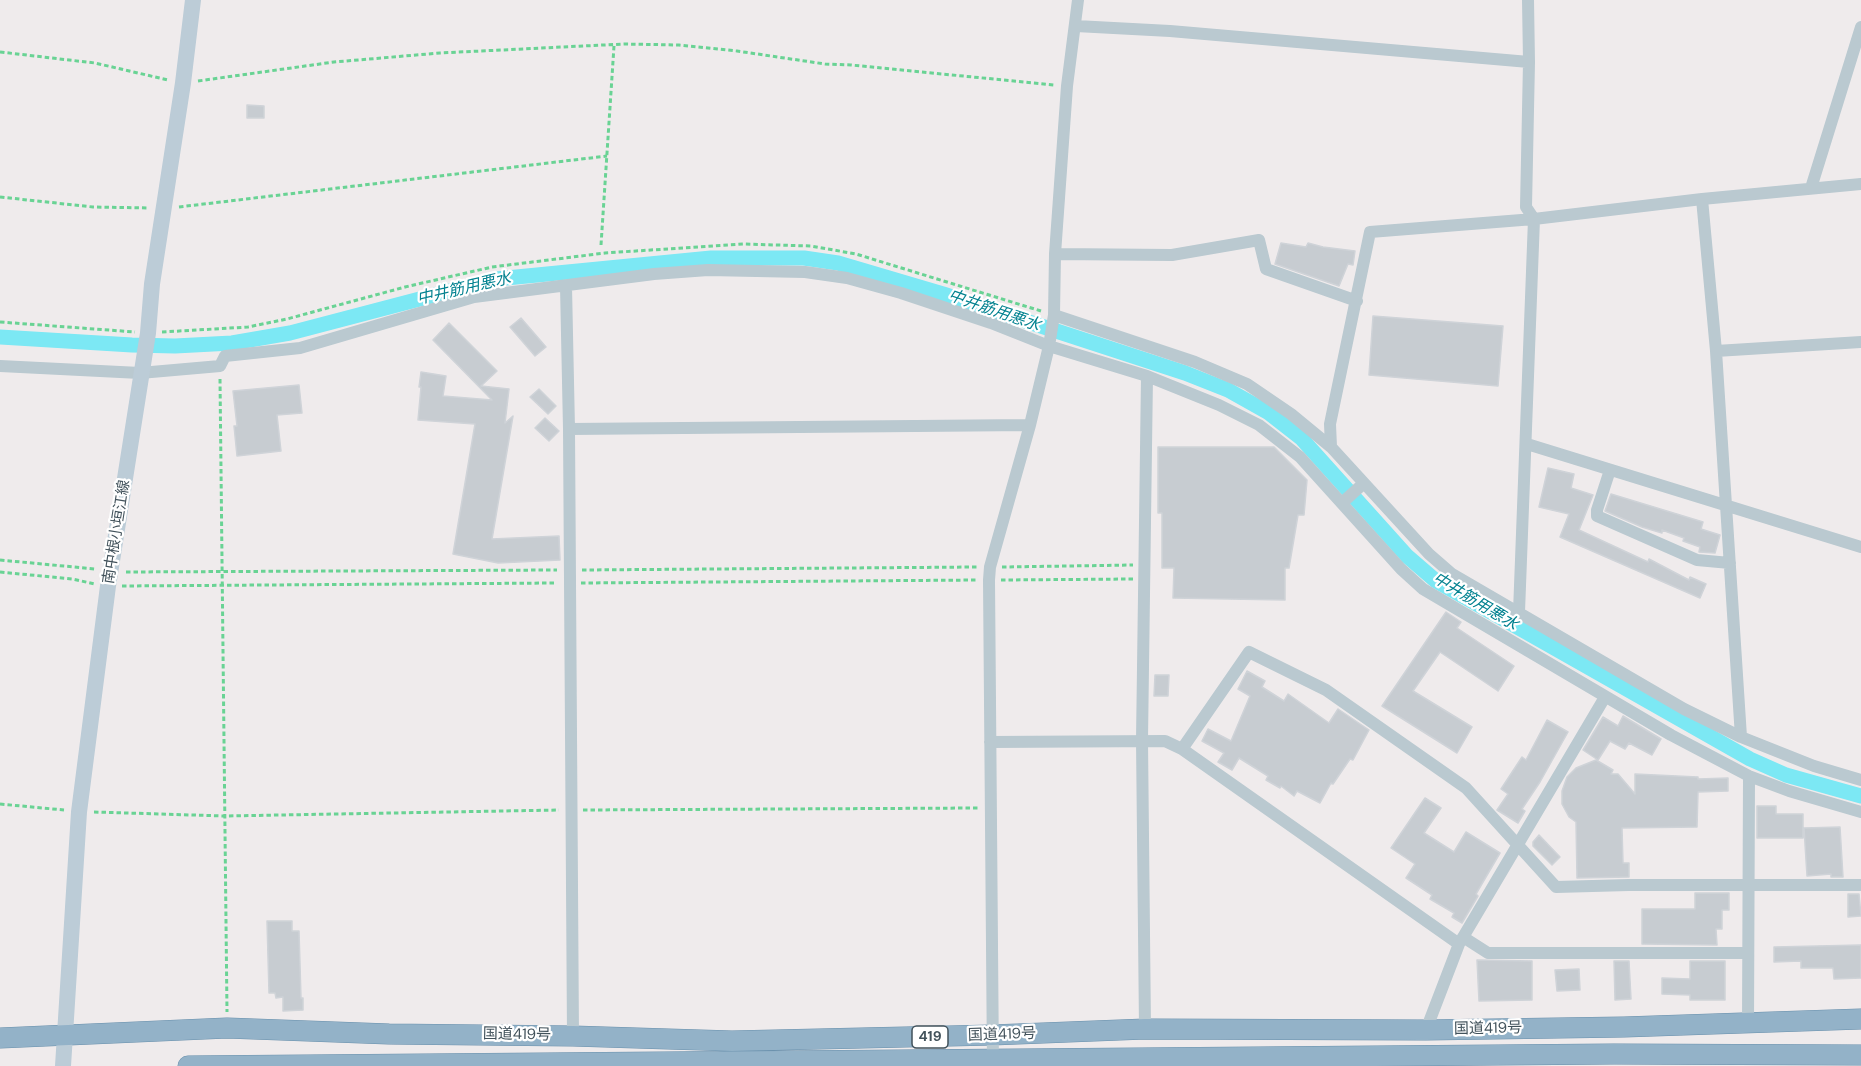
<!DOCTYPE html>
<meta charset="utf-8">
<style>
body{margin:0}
canvas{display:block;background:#efebec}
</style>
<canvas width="1861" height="1066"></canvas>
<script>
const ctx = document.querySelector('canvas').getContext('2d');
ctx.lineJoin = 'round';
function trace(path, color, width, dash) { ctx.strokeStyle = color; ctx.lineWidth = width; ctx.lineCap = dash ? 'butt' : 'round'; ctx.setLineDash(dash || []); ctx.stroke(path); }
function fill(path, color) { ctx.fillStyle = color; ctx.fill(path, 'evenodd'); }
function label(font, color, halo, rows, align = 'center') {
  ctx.font = font + ' "DM Sans","Noto Sans JP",sans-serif'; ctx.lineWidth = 4.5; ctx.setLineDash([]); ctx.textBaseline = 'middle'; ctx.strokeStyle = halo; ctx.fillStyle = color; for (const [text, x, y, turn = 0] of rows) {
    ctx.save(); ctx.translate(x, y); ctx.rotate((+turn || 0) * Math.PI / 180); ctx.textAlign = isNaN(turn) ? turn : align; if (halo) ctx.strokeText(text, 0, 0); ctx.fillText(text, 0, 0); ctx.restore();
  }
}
trace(new Path2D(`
 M0,337L132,345L175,346L232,343L290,333L496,279L711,258H804L838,263L943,294L1185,373L1228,390L1269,413L1301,438L1407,556L1436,581L1750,759L1786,775L1861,796`), '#7ce8f4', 15);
const building = new Path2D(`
 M247,105L264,106V118H247Z
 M1281,243L1306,247L1308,243L1323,247L1355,251L1353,265L1348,264L1339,286L1275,264Z
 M1373,316L1503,326L1498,386L1369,375Z
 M521,318L546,347L535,356L510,327Z
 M449,323L497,371L481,386L509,389L505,423L513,416L492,539L559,536L560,560L498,563L453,554L475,424L418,420L421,387H419L421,372L446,376L443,396L492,400L433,340Z
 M299,385L302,413L277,415L281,451L237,456L234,426H237L233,391Z
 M539,389L556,406L548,414L530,397Z
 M545,418L559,431L549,441L535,428Z
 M1158,447H1274L1307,480L1304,515H1298L1289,568H1285V600L1173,598L1174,568H1162V513H1158Z
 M1548,468L1574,474L1571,488L1593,495L1579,530L1648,562L1649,559L1689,580L1690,577L1706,584L1700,598L1560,537L1569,514L1539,507Z
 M1611,494L1703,522L1701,529L1720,535L1715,553L1699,552L1700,547L1683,541L1684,538L1662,530V533L1642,527L1605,511Z
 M1446,612L1461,622L1457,628L1514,666L1498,691L1440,652L1413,691L1472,727L1457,753L1382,706Z
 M1247,671L1265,681L1262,687L1284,701L1288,694L1329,723L1338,709L1369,730L1353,760L1350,759L1333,784L1331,783L1320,803L1297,791L1294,796L1281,786L1280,788L1266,780L1268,776L1239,758L1232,770L1218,762L1224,753L1202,741L1208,729L1231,741L1250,696L1238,689Z
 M1155,675H1169L1168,696H1154Z
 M1623,716L1661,739L1652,755L1629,743L1625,749L1610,741L1598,760L1583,750L1603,717L1618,726Z
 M1547,720L1568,732L1540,782L1522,809L1525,811L1518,823L1497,810L1508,794L1501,789L1522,757L1526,760Z
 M1596,760L1613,770L1611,774H1618L1635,794V774L1698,777V779L1728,778V791L1698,792L1697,827L1622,828L1623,863H1629V877L1577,878L1576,822L1569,817L1562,804V791L1567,777L1576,768Z
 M1425,798L1441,808L1424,833L1454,852L1466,832L1500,853L1476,894L1478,896L1462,923L1452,917L1454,913L1430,899L1432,895L1406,878L1415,864L1391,848Z
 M1757,806H1776V814H1803V838H1757Z
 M1840,827L1843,877H1831V874L1807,876L1804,828Z
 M1539,835L1560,857L1552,865L1533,846V842Z
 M1695,893H1729V910H1722V929H1716L1717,945L1642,944V909H1695Z
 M1848,894H1859L1861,916L1848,917Z
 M267,921H292V931H299L301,998H303V1010L283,1011V997L276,998L275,993H269Z
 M1861,945V978L1834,979L1833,968H1801V961L1774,962V947Z
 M1477,960L1532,961V1000L1479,1001Z
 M1614,961H1629L1631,999L1615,1000Z
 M1690,961H1725V1000H1690V995L1662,994V978L1690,979Z
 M1579,969L1580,990L1557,991L1555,970Z`);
fill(building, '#c7ccd1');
trace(building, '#cfd3d8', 1.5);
const trunk = new Path2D(`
 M0,1038L227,1028L389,1034L573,1036L732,1041L992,1035L1145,1029L1426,1030L1624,1027L1861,1019
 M188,1066L1614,1054L1861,1055`);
trace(trunk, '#6990ac', 21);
trace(new Path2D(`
 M0,52L95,63L168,80
 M198,81L334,62L440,53L624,44L679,45L737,51L825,64L851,65L1054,85
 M0,197L93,207L149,208
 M179,207L607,156
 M601,245L614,46
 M0,322L135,332
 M162,332L248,327L287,319L405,287L492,267L605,253L743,244L811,246L856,254L1041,311
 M220,379L227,1012
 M0,560L95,569
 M1002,567L1133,565
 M582,570L977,567
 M0,572L72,579L95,584
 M126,572L557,570
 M1001,580L1133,579
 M581,583L977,580
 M122,586L557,583
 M0,804L64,810
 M583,810L979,808
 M94,812L225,816L559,810`), '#69d394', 3, [4.5, 3]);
trace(new Path2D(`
 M1076,26L1170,31L1529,62
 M1861,184L1702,199L1534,219L1370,232L1330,424L1331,447L1429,554L1452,574L1684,709L1741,737L1814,766L1861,780
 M1811,188L1861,27
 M1702,199L1716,351L1741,737
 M1055,254L1172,255L1259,240L1266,269L1357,301
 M566,286L569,429L1030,425
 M1054,315L1195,362L1247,384L1291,414L1331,447
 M1716,351L1861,342
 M0,366L140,373L220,366L225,356L300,348L474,297L654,274L708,270L805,272L847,278L901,293L991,323L1049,346L1054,315L1055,254L1067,86L1078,0
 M569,429L573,1036
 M1527,444L1861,547
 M1610,470L1597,510V516L1697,560L1730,563
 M1342,503L1364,483
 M1519,612L1534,219L1526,207L1529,62L1528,0
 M990,742L1165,741L1182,749L1459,944
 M1182,749L1249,652L1326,690L1466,788L1556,887L1629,885H1861
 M1463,937L1488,953H1748
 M1748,1024L1749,776
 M1145,1029L1142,740L1147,376
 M1426,1030L1459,944L1605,697
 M993,1066L989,580L990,567L1030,425L1049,346L1147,376L1219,405L1259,425L1300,457L1401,569L1423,589L1671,735L1749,776L1789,791L1861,812`), '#bac9d0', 12);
trace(new Path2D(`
 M63,1066L79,812L108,586L148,333L152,284L183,83L193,0`), '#bcccd7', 16);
trace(trunk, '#93b2c8', 20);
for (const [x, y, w] of [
 [930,1037,36]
]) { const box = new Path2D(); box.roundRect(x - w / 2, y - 11, w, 22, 4.5); ctx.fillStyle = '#fff'; ctx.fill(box); trace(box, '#42525b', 1.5); }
label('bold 14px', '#42525b', null, [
 ["419",930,1037]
]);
label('15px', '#42525b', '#fff', [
 ["南中根小垣江線",117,532,-81],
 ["国道419号",1488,1029,-1],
 ["国道419号",517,1035,1],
 ["国道419号",1002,1035,-2]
]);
label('italic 16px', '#038290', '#fff', [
 ["中井筋用悪水",464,289,-13],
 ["中井筋用悪水",994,311,19],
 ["中井筋用悪水",1475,602,31]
]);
</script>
